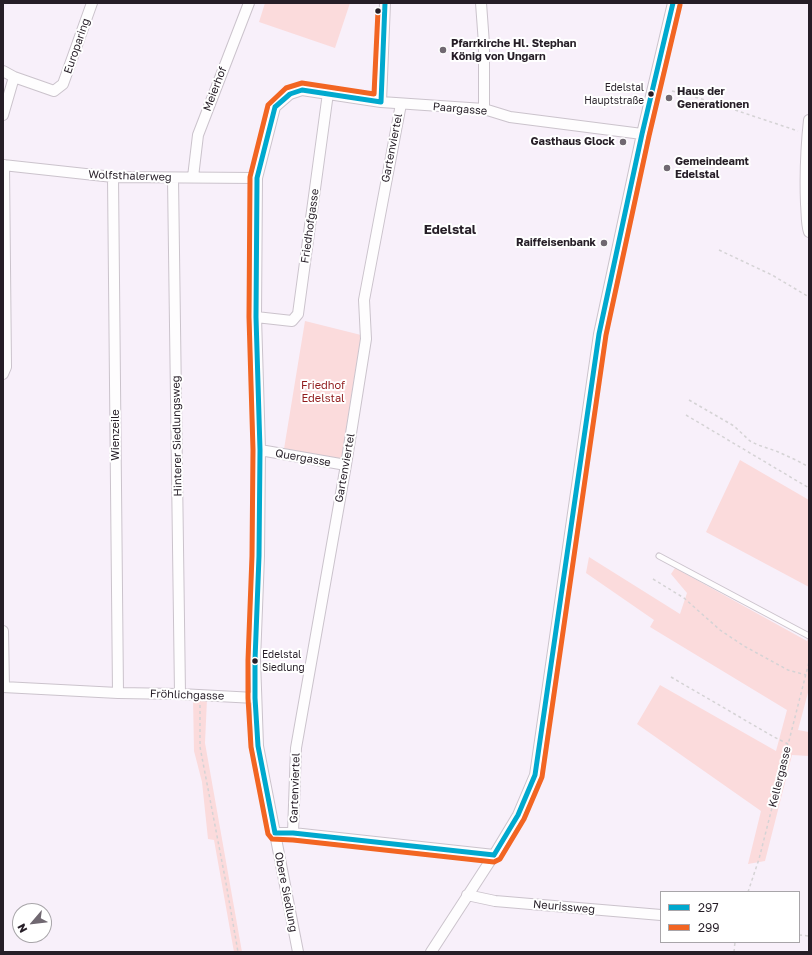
<!DOCTYPE html>
<meta charset="utf-8">
<style>
body{margin:0}
#map{position:relative;width:812px;height:955px;overflow:hidden;background:#f8f0fa;font-family:"Golos Text",sans-serif}
canvas{display:block}
.frame{position:absolute;inset:0;border:4px solid #261e27;pointer-events:none}
.legend{position:absolute;left:660px;top:891px;width:140px;height:52px;box-sizing:border-box;background:#fff;border:1px solid #a8a5a9;margin:0;padding:5px 7px;list-style:none;font-size:12px;color:#261e27}
.legend li{display:flex;align-items:center;gap:8px;height:20px}
.legend b{width:20px;border:1px solid #a8a5a9}
.north{position:absolute;left:12px;top:903px;width:40px;height:40px;box-sizing:border-box;background:#fff;border:1px solid #a8a5a9;border-radius:50%;rotate:242deg;font-size:11px;font-weight:700;line-height:16px;text-align:center;color:#261e27}
.north::after{content:'';display:block;margin:auto;width:14px;height:18px;background:#706871;clip-path:polygon(50% 0,100% 100%,50% 72%,0 100%)}
</style>
<div id="map">
<canvas width="812" height="955"></canvas>
<div class="frame"></div>
<ul class="legend">
<li><b style="height:5px;background:#00a9ce"></b>297</li>
<li><b style="height:5px;background:#f26522"></b>299</li>
</ul>
<div class="north">N</div>
</div>
<script>
const ctx = document.querySelector('canvas').getContext('2d');
ctx.lineJoin = 'round';
function fill(path, color) { ctx.fillStyle = color; ctx.fill(path, 'evenodd'); }
function trace(path, color, width, dash) { ctx.strokeStyle = color; ctx.lineWidth = width; ctx.lineCap = dash ? 'butt' : 'round'; ctx.setLineDash(dash || []); ctx.stroke(path); }
function label(font, color, halo, rows, align = 'center') {
  ctx.font = font + ' "Golos Text",sans-serif'; ctx.lineWidth = 4; ctx.setLineDash([]); ctx.textBaseline = 'middle'; ctx.strokeStyle = halo; ctx.fillStyle = color; for (const [text, x, y, turn = 0] of rows) {
    ctx.save(); ctx.translate(x, y); ctx.rotate((+turn || 0) * Math.PI / 180); ctx.textAlign = isNaN(turn) ? turn : align; if (halo) ctx.strokeText(text, 0, 0); ctx.fillText(text, 0, 0); ctx.restore();
  }
}
fill(new Path2D(`
 M265,3H350L335,48L259,22Z
 M305,321L361,335L341,460L284,449Z
 M740,460L809,500V587L706,532Z
 M589,557L680,614L687,593L671,574L675,568L807,641L809,634V689L798,730L809,732V756L792,755L765,861L748,864L761,811L637,724L660,685L776,751L787,710L650,627L654,620L586,573Z
 M193,698L207,699L205,743L242,952H234L214,840L208,839L202,782L194,751Z`), '#fbdbdc');
const service = new Path2D(`
 M659,556L809,636`);
const minor = new Path2D(`
 M481,3L484,44V109
 M3,71L14,77L3,115
 M14,77L54,91L63,84L92,3
 M381,102L385,3
 M809,120C806,147 805,176 806,204C807,213 806,223 809,232
 M3,165L113,177L257,178
 M113,177L118,693
 M193,177L198,135L249,3
 M173,178L180,694
 M256,317L292,321L298,314L328,93
 M3,374L6,367L4,165
 M260,450L346,465
 M3,631L4,687
 M3,687L118,693L180,694L255,698
 M275,833H293L494,855
 M293,833L296,748L346,465L366,339L364,300L401,104
 M467,895L495,901L661,915
 M298,952L258,746L255,660L259,556L260,450L256,317L257,178L275,107L290,94L302,90L381,102L484,109L510,117L642,134
 M431,952L494,855L518,815L535,775L599,334L642,134L673,3`);
trace(service, '#cbc3cc', 7);
trace(minor, '#cbc3cc', 12);
trace(new Path2D(`
 M672,91L702,99L798,131
 M719,250L772,275L809,297
 M689,400L734,426L750,441L758,445L776,451L796,460L809,467
 M686,415L809,488
 M653,579L684,598L720,630L744,646L788,670L806,675
 M671,677L774,737L788,744
 M200,705V747L226,883L238,952
 M748,892L759,859L809,662
 M799,935L809,936
 M734,952L735,942`), '#d5d3d5', 1.5, [3, 3]);
trace(service, '#fefdfe', 5);
trace(minor, '#fefdfe', 10);
trace(new Path2D(`
 M381,102L385,3
 M275,833L258,746L255,698V660L259,556L260,450L256,317L257,178L275,107L290,94L302,90L381,102
 M275,833H293L494,855
 M494,855L518,815L535,775L599,334L642,134L673,3`), '#00a9ce', 5);
trace(new Path2D(`
 M378,11L374,94L302,83L286,88L268,105L250,177L249,317L253,450L252,556L248,660V698L251,747L268,834L272,839L293,840L494,862L500,859L524,819L542,777L606,335L649,136L680,5`), '#f26522', 5);
for (const [x, y, r, color] of [
 [378,11,3.5,"#261e27"],
 [443,50,4,"#706871"],
 [651,94,3.5,"#261e27"],
 [669,98,4,"#706871"],
 [623,142,4,"#706871"],
 [667,168,4,"#706871"],
 [604,243,4,"#706871"],
 [255,661,3.5,"#261e27"]
]) { const dot = new Path2D(); dot.arc(x, y, r, 0, 2 * Math.PI); ctx.fillStyle = color; ctx.fill(dot); trace(dot, '#fff', 1.5); }
label('10px', '#261e27', '#fff', [
 ["Edelstal",644,88],
 ["Hauptstraße",644,101],
 ["Edelstal",262,655,"left"],
 ["Siedlung",262,668,"left"]
], 'right');
label('bold 11px', '#261e27', '#fff', [
 ["Pfarrkirche Hl. Stephan",451,44],
 ["König von Ungarn",451,57],
 ["Haus der",677,92],
 ["Generationen",677,105],
 ["Gasthaus Glock",615,142,"right"],
 ["Gemeindeamt",675,162],
 ["Edelstal",675,175],
 ["Raiffeisenbank",596,243,"right"]
], 'left');
label('11px', '#261e27', '#fff', [
 ["Europaring",77,46,-71],
 ["Meierhof",215,89,-69],
 ["Paargasse",460,109,5],
 ["Gartenviertel",392,148,-79],
 ["Wolfsthalerweg",130,176,2],
 ["Friedhofgasse",310,226,-82],
 ["Wienzeile",116,435,-90],
 ["Hinterer Siedlungsweg",177,436,-91],
 ["Quergasse",303,458,10],
 ["Gartenviertel",345,468,-80],
 ["Fröhlichgasse",187,695,2],
 ["Kellergasse",780,777,-76],
 ["Gartenviertel",295,788,-88],
 ["Obere Siedlung",286,892,79],
 ["Neurissweg",564,907,5]
]);
label('11px', '#911d1e', '#fff', [
 ["Friedhof",323,386],
 ["Edelstal",323,399]
]);
label('bold 13px', '#261e27', '#fff', [
 ["Edelstal",450,230]
]);
</script>
